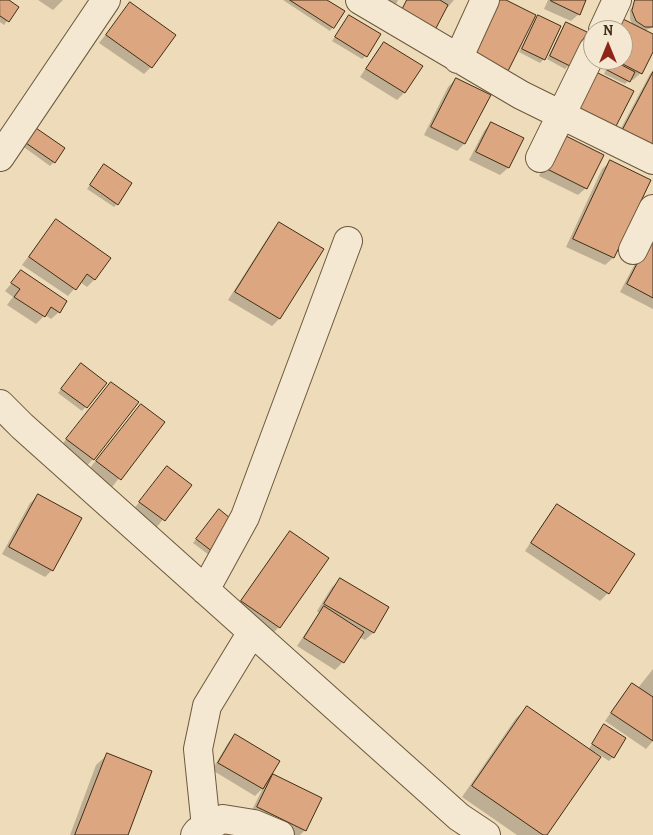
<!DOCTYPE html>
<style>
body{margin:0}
#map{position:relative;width:653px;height:835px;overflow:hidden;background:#eedbb9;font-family:Alegreya,serif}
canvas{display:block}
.north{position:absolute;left:583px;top:20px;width:50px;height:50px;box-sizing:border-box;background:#f4e8d2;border:1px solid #ac9e86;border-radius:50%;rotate:0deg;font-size:14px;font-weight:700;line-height:20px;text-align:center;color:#412e14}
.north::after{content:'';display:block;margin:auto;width:18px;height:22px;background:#8f2418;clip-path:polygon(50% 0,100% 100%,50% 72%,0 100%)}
</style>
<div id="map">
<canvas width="653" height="835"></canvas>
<div class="north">N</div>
</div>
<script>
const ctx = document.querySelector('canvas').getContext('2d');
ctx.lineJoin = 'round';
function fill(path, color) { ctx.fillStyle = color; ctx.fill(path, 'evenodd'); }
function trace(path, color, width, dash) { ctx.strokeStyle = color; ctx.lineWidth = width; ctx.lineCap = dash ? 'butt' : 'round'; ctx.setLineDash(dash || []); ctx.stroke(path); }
fill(new Path2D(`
 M0,0H7L17,7L4,25L0,22Z
 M38,0H63L53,10Z
 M283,0H324L333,27L330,31Z
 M380,0H398L395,7Z
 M407,0H454L447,8L398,16Z
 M548,0H585L579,14L571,21L544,9Z
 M638,0H653V27L644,31L653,36V50L641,73L633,80L630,79L625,84L604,74L607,67L598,62L599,60H623V30L634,26L630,20V10Z
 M130,4L151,67L144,74L99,43Z
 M539,17L544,59L540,63L519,52L535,20Z
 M346,20L366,56L362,59L332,41Z
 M567,23L569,65L565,69L547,59L563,27Z
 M384,43L404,93L397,100L360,77L377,51Z
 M653,70V163L613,143L650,74Z
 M456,79L489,96L464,144L457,151L424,135L448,87Z
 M491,123L523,139L508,168L500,175L469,160L484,131Z
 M30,132L54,162L50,166L21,145Z
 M555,143L586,188L578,195L539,176Z
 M610,162L649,180L613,258L605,265L566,247L602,169Z
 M101,169L117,204L114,207L87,189Z
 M56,221L95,279L87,287L80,282L68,296L22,265L49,229Z
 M279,223L323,250L279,319L272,326L228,300L272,231Z
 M653,231V309L620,292L650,235Z
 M21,272L59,312L51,319L45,315L36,324L7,305L13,297L5,291Z
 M77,368L105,383L82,411L58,393Z
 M111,383L93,459L86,467L60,447Z
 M141,405L164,422L112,487L89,469Z
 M167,467L191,485L156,528L133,510Z
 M38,496L52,570L45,577L2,554L30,503Z
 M557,505L633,554L608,593L600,601L525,551L550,513Z
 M215,515L234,523L209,555L193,543Z
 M291,533L327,559L279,627L271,635L235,609L283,540Z
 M340,580L387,608L373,633L365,640L359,637L343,662L335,670L297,646L319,613L317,611L332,587Z
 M653,669V741L646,749L605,721L625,692L632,684L638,688Z
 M527,708L588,750L604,726L613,757L609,761L595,752L546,835H517L462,797L516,718Z
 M235,735L271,774L321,798L305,830L300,835H293L250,814L263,788L255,796L212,770L228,743Z
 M107,755L127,835H70L96,765Z`), '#0003');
const building = new Path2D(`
 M0,0H9L19,7L9,22L0,16Z
 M290,0H327L345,11L334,28Z
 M407,0H440L448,5L435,30L401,12Z
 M493,0H506L536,15L506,75L465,56Z
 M551,0H586L580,15L551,1Z
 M635,0H653V27H645L636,21L632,11Z
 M130,2L176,35L152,68L106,35Z
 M349,15L381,34L367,57L335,37Z
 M538,15L561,26L545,60L522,49Z
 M623,19L653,34V52L642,74L615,60H623V30H618Z
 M566,22L587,32L570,66L550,56Z
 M384,42L423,66L405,93L366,69Z
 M612,60L635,72L630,82L607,70Z
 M596,72L634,91L614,130L576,111Z
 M653,72V152L620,135Z
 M456,78L491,95L465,144L431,127Z
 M491,122L524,138L509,168L476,152Z
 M33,126L65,148L55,163L23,141Z
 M562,134L604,155L587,189L545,168Z
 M610,160L651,180L614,258L573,239Z
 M104,164L132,183L118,205L90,185Z
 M56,219L111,258L95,280L87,274L76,290L29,257Z
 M279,222L324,249L280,319L235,292Z
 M653,233V298L627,284Z
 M21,270L67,301L60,313L51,307L45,317L14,297L20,289L11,283Z
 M81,363L107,383L87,408L61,389Z
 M111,382L139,402L94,460L66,439Z
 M141,404L165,422L121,480L96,461Z
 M167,466L192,485L165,521L139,502Z
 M38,494L82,518L53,571L9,547Z
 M557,504L635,554L609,594L531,543Z
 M219,509L236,523L213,552L196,539Z
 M290,531L329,558L280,628L241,601Z
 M340,578L389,607L374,633L324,604Z
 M324,606L364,632L344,663L304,638Z
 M632,683L653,697V741L611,713Z
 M527,706L601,757L547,835H543L472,786Z
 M604,724L626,738L614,758L592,744Z
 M235,734L280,761L263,789L218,763Z
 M107,753L152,771L128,835H75Z
 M273,774L322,798L306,831L257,807Z`);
fill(building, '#dca680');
trace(building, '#412e14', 1);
const street = new Path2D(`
 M360,0L521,95L653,160
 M603,30L617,0
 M458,59L485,0
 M0,157L106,0
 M540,158L593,50
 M633,250L653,209
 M0,404L22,426L459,817L486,835
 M205,590L245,517L348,241
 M206,827L198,749L207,706L252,632
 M195,835L198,831L223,819L254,824L280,835`);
trace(street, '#6c593d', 30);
trace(street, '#f4e8d2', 28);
</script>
